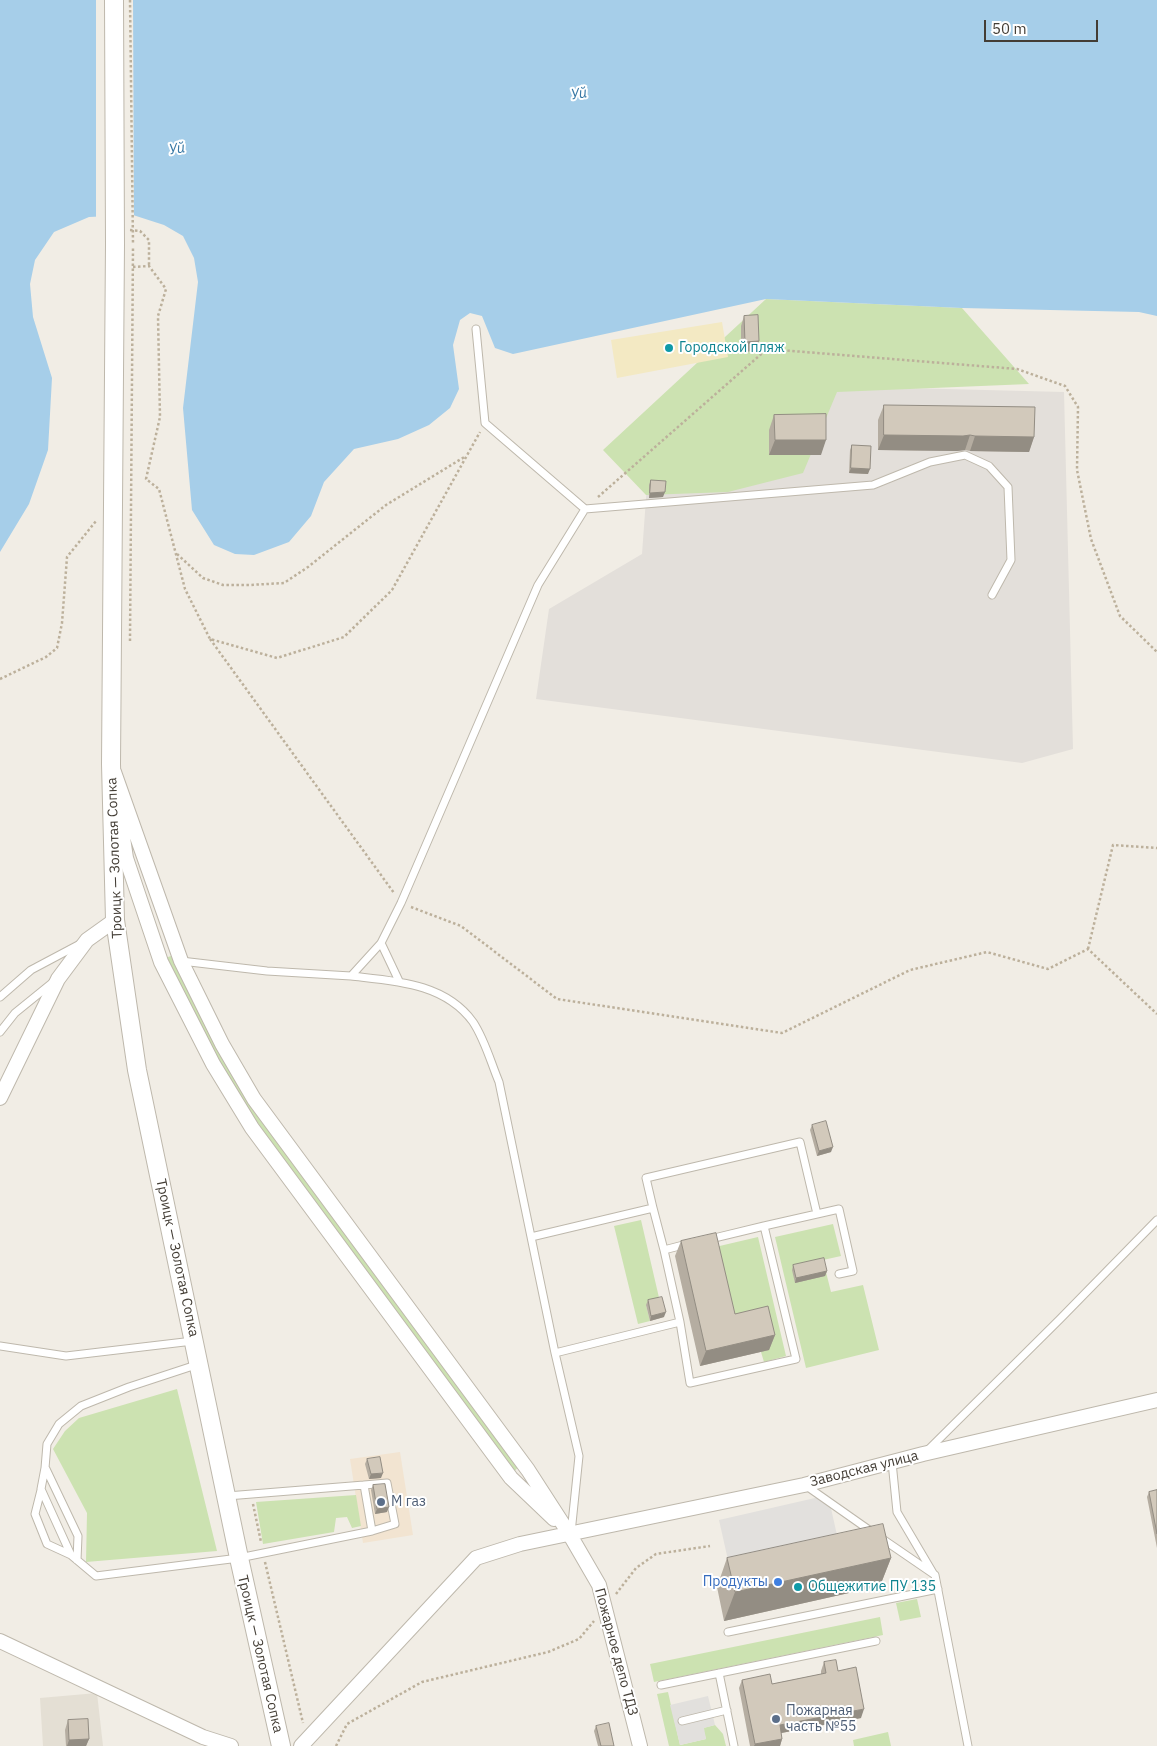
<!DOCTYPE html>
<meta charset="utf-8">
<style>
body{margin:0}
#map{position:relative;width:1157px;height:1746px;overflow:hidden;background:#f1ede5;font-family:"IBM Plex Sans",sans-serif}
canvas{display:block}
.scale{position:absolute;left:984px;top:20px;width:114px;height:22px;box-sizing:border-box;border:2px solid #433d35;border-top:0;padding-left:6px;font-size:15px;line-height:18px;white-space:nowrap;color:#433d35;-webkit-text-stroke:4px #fff;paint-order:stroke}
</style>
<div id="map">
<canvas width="1157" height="1746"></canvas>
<div class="scale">50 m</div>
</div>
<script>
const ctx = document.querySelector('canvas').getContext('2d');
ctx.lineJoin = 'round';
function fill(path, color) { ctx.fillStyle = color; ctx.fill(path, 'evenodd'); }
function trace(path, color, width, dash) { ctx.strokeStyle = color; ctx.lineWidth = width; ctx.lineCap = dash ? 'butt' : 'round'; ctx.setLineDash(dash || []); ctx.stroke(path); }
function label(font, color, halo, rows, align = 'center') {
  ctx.font = font + ' "IBM Plex Sans",sans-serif'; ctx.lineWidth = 4; ctx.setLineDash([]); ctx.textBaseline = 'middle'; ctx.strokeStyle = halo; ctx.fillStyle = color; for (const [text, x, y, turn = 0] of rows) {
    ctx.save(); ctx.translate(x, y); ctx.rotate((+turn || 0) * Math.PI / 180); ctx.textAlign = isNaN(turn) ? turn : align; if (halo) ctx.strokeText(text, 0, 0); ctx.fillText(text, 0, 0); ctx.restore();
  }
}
fill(new Path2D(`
 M97,1693L103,1746H43L40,1698Z`), '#e4dfd4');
fill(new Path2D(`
 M400,1452L413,1535L363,1543L350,1459Z`), '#f2e4d1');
fill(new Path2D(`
 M749,384L1064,392L1073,749L1022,763L536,699L549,609L642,554L651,429Z`), '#e3dfda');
fill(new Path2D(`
 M766,299L962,308L1029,384L837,392L803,473L728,492L646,495L603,450Z
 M171,956L206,1024L519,1466L513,1473L261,1132L229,1084L165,958Z
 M641,1220L660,1302L646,1305L650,1321L638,1324L614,1226Z
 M833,1224L841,1256L823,1260L831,1292L863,1285L879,1350L806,1368L775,1237Z
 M758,1237L786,1356L764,1362L761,1352L729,1329L711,1248Z
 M177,1389L217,1551L86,1562L87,1513L53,1449L65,1431L79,1418Z
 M356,1495L361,1526L352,1528L347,1517L336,1518L334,1532L263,1544L256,1502Z
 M917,1599L921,1617L900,1621L896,1603Z
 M880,1617L883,1635L654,1682L650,1664Z
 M668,1692L680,1745L706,1739L703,1728L715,1725L723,1734L726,1746H669L657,1694Z
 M888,1732L891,1746H854L853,1740Z`), '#cce2b1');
fill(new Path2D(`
 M722,322L728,357L617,378L611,340Z`), '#f3e9c3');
fill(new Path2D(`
 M828,1495L839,1544L730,1569L719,1520Z
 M708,1696L715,1725L704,1728L706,1739L680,1745L670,1705Z`), '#e2e0dd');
fill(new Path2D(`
 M0,0H1157V316L1139,312L962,308L766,299L513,354L495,348L482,316L470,313L460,320L453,345L459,389L450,408L429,425L398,439L354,449L324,482L311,516L289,542L254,555L235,554L214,545L192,510L183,408L198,282L194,258L183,236L164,225L133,215L89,217L54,232L35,260L30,284L33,317L52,378L48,450L29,504L0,552Z`), '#a6cee9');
fill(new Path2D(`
 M96,0H133L134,218L96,219Z`), '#f1ede5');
const service = new Path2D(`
 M476,329L485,423L585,509
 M381,943L399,981
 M181,961L267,971L351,976L381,943L401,903L538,585L585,509L873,485L930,462L965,455L989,466L1008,487L1011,560L992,595
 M351,976C395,981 445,983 473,1022C485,1040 491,1063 499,1082L555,1353L579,1456L571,1533
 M0,997L31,970L80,944
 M0,1032L15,1013L52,983
 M653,1208L646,1178L800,1142L817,1214L764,1226
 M817,1214L839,1209L853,1271L839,1274
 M531,1237L653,1208L664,1250L687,1244
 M680,1322L690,1383L796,1359L764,1226L710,1239
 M0,1346L66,1356L193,1341
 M555,1353L680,1322L664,1250
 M199,1364L129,1387L81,1406L59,1424L47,1444L45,1468L41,1489L71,1555L96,1576L239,1558L372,1531L364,1485L227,1496
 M927,1451L1060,1319L1157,1220
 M892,1462L897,1512L933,1573
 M46,1469L78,1536L77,1560
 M364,1485L387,1483L395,1524L372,1531
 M805,1485L872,1532
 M41,1490L35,1514L47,1544L71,1555
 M881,1538L935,1575L968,1746
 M728,1632L938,1589
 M719,1673L734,1746
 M661,1685L876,1641
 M682,1721L727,1710`);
const minor = new Path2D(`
 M114,772L181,961L222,1044L254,1099L528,1470L570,1535L599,1585L640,1746
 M119,811L126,858L161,962L213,1064L252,1128L511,1478L554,1519
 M0,1098L58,979L87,940L115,920
 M0,1641L203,1737L231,1746
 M301,1746L476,1558L520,1544L804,1485L923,1454L1157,1400`);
const tertiary = new Path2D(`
 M114,0L115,244L111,764L115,920L137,1070L239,1558L281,1746`);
trace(service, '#beb8ac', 9);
trace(minor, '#beb8ac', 16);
trace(tertiary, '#beb8ac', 20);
trace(new Path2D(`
 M130,230L140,231L149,240V266
 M133,267L149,266L166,289L158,316L160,417L146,479L159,489L185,589L210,639L277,658L344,637L392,590L480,432
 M598,497L767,349L1017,369L1065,386L1078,407L1077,470L1091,539L1120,616L1157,652
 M177,554L203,578L223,585H250L284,583L308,567L386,505L466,456
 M210,639L394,893
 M130,641L133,247
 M0,679L46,657L57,648L62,623L67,557L96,521
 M411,907L461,926L557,999L782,1033L910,970L987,952L1048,969L1088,949L1157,1014
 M1088,949L1113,845L1157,848
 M253,1504L261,1542
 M265,1562L303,1723
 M616,1594L636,1568L656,1554L710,1546
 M336,1746L347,1724L422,1682L548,1652L579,1639L594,1621`), '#bcb09b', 2.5, [2.5, 2.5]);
trace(service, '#fff', 7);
trace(minor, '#fff', 14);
trace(tertiary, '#fff', 18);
trace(new Path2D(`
 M130,0L133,244`), '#bcb09b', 2.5, [2.5, 2.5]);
fill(new Path2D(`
 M744,316L756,351L741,352V326Z
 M884,405L1034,437L1029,452L970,451L965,450L957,451L878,450V420Z
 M774,415L821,455H769V430Z
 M852,445L868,474L849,473L850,450Z
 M651,480L663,497L649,498V485Z
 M812,1125L831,1152L817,1156L810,1130Z
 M681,1241L735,1314L775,1335L769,1350L700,1366L675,1256Z
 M793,1265L827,1271L825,1276L795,1283L792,1270Z
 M648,1300L664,1317L650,1321L646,1305Z
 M367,1459L381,1478L369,1479L365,1464Z
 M373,1485L387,1512L375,1514L371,1490Z
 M1157,1490V1548L1147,1497L1149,1492Z
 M727,1558H891L880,1586L724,1621L717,1587Z
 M824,1662L838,1671L861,1718L781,1733L782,1739L780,1746H750L739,1688L742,1680L772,1684L821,1674V1671Z
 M68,1720L89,1739L86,1746H66L65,1730Z
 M596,1726L614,1746H598L594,1731Z`), '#b5ada1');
fill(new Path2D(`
 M759,341L756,351L741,352L745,342Z
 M884,435H970L965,450L957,451L878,450Z
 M975,436L1034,437L1029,452L970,451Z
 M775,440H826L821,455H769Z
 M851,468L870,469L868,474L849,473Z
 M665,492L663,497L649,498L650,493Z
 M833,1147L831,1152L817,1156L819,1151Z
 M827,1271L825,1276L795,1283L796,1278Z
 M666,1312L664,1317L650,1321L651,1316Z
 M775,1335L769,1350L700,1366L706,1351Z
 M383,1473L381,1478L369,1479L371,1474Z
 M389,1507L387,1512L375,1514L377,1509Z
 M891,1558L880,1586L724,1621L735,1592Z
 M864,1709L861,1718L776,1734L780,1725Z
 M89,1739L86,1746H67L69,1740Z
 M782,1739L780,1746H754L755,1744Z`), '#938d83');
const building = new Path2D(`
 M758,315L759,341L745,342L744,316Z
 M884,405L1035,407L1034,437L975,436L970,435L963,436L884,435Z
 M826,414V440H775L774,415Z
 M852,445L871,446L870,469L851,468Z
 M651,480L666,481L665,492L650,493Z
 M826,1121L833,1147L819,1151L812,1125Z
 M716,1233L735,1314L768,1306L775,1335L706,1351L681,1241Z
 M824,1258L827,1271L796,1278L793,1265Z
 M662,1297L666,1312L651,1316L648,1300Z
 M380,1457L383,1473L371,1474L367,1459Z
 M385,1484L389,1507L377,1509L373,1485Z
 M1157,1490V1534L1149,1492Z
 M883,1524L891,1558L735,1592L727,1558Z
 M836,1660L838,1671L856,1667L864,1709L780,1725L782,1739L755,1744L742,1680L770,1674L772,1684L826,1673L824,1662Z
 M88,1719L89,1739L69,1740L68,1720Z
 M609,1723L614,1746H601L596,1726Z`);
fill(building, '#d2c9bb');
trace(building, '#938d83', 1);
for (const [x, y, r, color] of [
 [669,348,5,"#0f9aa8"],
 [381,1502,5,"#5c6f8a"],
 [778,1582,5,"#3f7fe0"],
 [798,1587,5,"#0f9aa8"],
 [776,1719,5,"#5c6f8a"]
]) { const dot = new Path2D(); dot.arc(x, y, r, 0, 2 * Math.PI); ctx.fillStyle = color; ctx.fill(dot); trace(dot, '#fff', 2); }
label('14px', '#0d838f', '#fff', [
 ["Городской пляж",679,348],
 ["Общежитие ПУ 135",808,1587]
], 'left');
label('14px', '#433d35', '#fff', [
 ["Троицк — Золотая Сопка",115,858,-92],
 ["Троицк — Золотая Сопка",177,1258,78],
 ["Заводская улица",864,1469,-14],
 ["Пожарное депо ТДЗ",616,1652,75],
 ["Троицк — Золотая Сопка",260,1654,77]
]);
label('14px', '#4e5e75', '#fff', [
 ["М газ",391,1502],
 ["Пожарная",786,1711],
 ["часть №55",786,1727]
], 'left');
label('14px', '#366cbe', '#fff', [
 ["Продукты",768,1582]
], 'right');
label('italic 15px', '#3878a5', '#fff', [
 ["Уй",579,94,-8],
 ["Уй",177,149,-8]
]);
</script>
